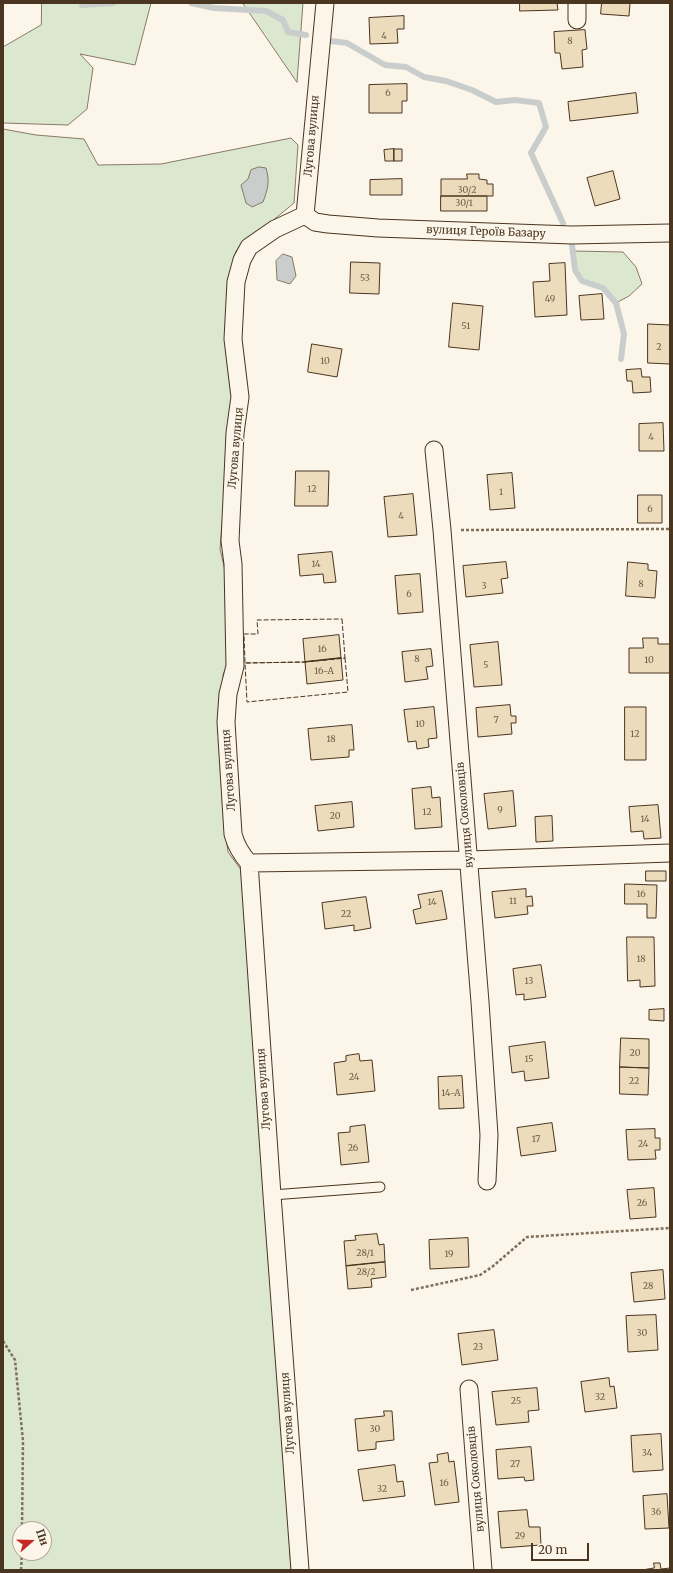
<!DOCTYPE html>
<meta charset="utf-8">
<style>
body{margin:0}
#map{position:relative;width:673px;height:1573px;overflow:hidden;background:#fbf6e9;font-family:Merriweather,serif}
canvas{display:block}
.frame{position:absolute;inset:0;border:4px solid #4a3520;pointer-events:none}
.north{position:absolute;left:12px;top:1521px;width:40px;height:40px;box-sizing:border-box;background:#fbf6e9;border:1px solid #b4a999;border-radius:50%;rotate:70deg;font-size:11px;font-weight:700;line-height:16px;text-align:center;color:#4a3520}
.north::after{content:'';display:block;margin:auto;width:14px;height:18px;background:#c62828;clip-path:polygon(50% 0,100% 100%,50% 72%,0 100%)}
.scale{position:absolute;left:531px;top:1543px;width:58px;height:18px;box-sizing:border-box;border:2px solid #4a3520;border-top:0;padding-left:5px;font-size:12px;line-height:14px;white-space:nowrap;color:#4a3520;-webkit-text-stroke:3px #fbf6e9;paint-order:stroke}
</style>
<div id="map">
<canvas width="673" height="1573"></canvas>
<div class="frame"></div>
<div class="north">Пн</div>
<div class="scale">20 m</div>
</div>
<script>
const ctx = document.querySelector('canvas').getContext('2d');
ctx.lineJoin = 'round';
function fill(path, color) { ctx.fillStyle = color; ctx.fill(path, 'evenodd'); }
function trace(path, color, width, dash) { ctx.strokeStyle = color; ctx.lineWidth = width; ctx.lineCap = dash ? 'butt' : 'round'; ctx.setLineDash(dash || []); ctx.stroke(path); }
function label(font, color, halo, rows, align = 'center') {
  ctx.font = font + ' Merriweather,serif'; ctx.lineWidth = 3; ctx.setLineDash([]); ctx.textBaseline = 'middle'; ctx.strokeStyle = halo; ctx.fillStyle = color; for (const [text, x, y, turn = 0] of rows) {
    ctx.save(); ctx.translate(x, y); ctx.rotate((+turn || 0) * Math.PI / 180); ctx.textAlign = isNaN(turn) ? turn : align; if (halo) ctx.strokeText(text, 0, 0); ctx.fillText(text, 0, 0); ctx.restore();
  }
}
const green = new Path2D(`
 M42,3H151L135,65L80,54L93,68L87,109L68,125L3,123V47L41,25Z
 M243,3H303L297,82Z
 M3,129L36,135L84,139L98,165L161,164L291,138L298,145L294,203L236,251L227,344L233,392L220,549L232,600L230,658L223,675L225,684L228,805L224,819L228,852L250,882L291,1570H3ZM20,1529H44V1553H20Z
 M573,251L623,252L636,267L642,284L629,296L616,303L603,288L582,281L575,270Z`);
fill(green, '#dce7d0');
trace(green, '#887966', 1);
const water = new Path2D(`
 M259,167L266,168C270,182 268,188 263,202L252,207L246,203L241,185L248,179L251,170Z
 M283,254L292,257L296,276L290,284L277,280L276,261Z`);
fill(water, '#c9cecd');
trace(water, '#887966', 1);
trace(new Path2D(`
 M191,3L214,8L266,11L283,20L288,32L306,35
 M82,5L113,3
 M331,41L347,43L385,65L406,67L424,77L446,81L472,90L496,102L515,100L539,103L546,127L531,153L563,223
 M572,245L575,270L582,281L603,288L616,303L624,334L621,359`), '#c9cecd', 6);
const building = new Path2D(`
 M520,3H557L558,10L520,11Z
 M602,3H630L629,16L601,14Z
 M404,16V29H397L398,43L370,44L369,18Z
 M585,30L587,49L582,50L583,67L562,69L560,53H555L554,32Z
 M407,84V101H402V113H369V85Z
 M636,93L638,113L570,121L568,102Z
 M394,149V161H385L384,150Z
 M394,149H402V161H394Z
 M613,171L620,199L595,206L587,178Z
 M467,174H479V179L487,180V184H493V196H441V179H467Z
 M402,179V195H370V180Z
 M441,196H487V211H441Z
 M351,262L380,263L379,294L350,293Z
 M565,263L567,315L535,317L533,282L550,281L549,264Z
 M602,294L604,319L581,320L579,296Z
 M453,303L483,306L479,350L449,347Z
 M648,324L670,325V364L648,363Z
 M312,344L342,349L337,377L308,372Z
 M641,369L642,377H650L651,392L633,393L632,381H627L626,370Z
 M663,423L664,451H639V424Z
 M296,471H329L328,506H295Z
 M512,473L515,508L490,510L487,475Z
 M413,494L417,535L388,537L384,497Z
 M638,495H662V523H638Z
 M332,552L336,582L324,583L323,574L300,576L298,555Z
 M506,562L508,578L501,579L503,593L466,597L463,566Z
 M628,562L648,564V570L657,571L655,598L626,596Z
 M420,574L423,612L398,614L395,576Z
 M339,635L341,658L305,662L303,639Z
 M643,638H658V644H670V673H629V648H643Z
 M498,642L502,685L474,687L470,645Z
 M431,649L433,666L426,667L428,679L405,682L402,652Z
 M341,658L343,680L307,684L305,662Z
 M510,705L511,716H516V723H511L512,734L478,737L476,708Z
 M434,707L437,738L428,739L429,747L417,749L416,741L408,742L404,710Z
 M625,707H646V760H625Z
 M352,725L354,750H349V757L311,760L308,729Z
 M431,787L432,798L440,797L442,827L415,829L412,789Z
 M513,791L516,826L488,829L484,794Z
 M352,802L354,827L318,831L315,806Z
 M658,805L661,838L644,839L643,831L631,832L629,807Z
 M552,816L553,841L536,842L535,817Z
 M646,871H666V881H646Z
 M625,884L657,885L656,918H647V904H625Z
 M526,889V897L532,896L533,906H527L528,914L495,918L492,892Z
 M442,891L447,919L416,924L413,910L421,908L418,895Z
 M366,897L371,928L354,931V925L325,929L322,903Z
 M627,937H654L655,986L640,987V980L628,981Z
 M541,965L546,997L524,1000V994L516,995L513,969Z
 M664,1009V1021L649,1020V1010Z
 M621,1038L649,1039V1068L620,1067Z
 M545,1042L549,1078L525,1081L524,1071L512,1073L509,1047Z
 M359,1054L360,1061L372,1060L375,1091L337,1095L334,1063L346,1061V1056Z
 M620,1067L649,1068L648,1095L620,1094Z
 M462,1076L464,1108L439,1109L438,1077Z
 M552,1123L556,1151L521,1156L517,1128Z
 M365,1125L369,1162L341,1165L338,1133L350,1132V1127Z
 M655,1129V1138H660V1150H655L656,1159L628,1160L626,1130Z
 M654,1188L656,1217L630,1219L627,1190Z
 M377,1234L379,1245L384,1244L385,1262L346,1266L344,1241L356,1240L355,1236Z
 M468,1238L469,1267L430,1269L429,1240Z
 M385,1262L386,1277L371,1279L372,1287L348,1289L346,1266Z
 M663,1270L665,1299L634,1302L631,1273Z
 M656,1315L658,1350L628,1352L626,1316Z
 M494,1330L498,1360L462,1365L458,1334Z
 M609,1378L610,1387L614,1386L617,1408L585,1412L581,1382Z
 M537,1388L539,1410L528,1411L529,1422L496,1425L492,1392Z
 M384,1411H392L394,1440L376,1442V1449L358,1451L355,1419L384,1416Z
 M661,1434L663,1470L633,1472L631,1436Z
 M531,1447L534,1480L525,1481L524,1477L498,1479L496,1450Z
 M448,1453L449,1462L454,1461L459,1502L435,1505L429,1463L438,1462L437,1455Z
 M395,1465L397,1482L403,1481L405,1496L363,1501L358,1470Z
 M667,1494L669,1528L645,1529L643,1496Z
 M527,1510L529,1527H540L541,1545L501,1548L498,1512Z
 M654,1563H660L661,1569L670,1568V1570H642L654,1568Z`);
fill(building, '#ecdcbc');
trace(building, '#4a3520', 1);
const service = new Path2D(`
 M272,1195L380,1187`);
const minor = new Path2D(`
 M577,20V3
 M305,215L315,222L328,224L378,228L572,235L670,233
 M434,450L442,530L480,1002L489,1135L487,1181
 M249,863L469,860L670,853
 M469,1389L483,1570
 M300,1570L272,1195L249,863C241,854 236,846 233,834L226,722L228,694L235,666L233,564L230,541L235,433L240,397L233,339L236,282L242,260L249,247L275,229L305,215L325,3`);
trace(service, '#4a3520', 11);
trace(minor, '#4a3520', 19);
trace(new Path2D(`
 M461,530L670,529
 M411,1290L480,1275L492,1267L527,1237L670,1228
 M3,1341L15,1360L23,1441L22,1529
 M21,1570L22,1553`), '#7f6f5c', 2.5, [3, 2]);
trace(service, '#fbf6e9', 9);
trace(minor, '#fbf6e9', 17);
trace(new Path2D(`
 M342,619L345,658L305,662L245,663L244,634H258L257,620Z
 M345,658L348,692L247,702L245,663L305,662Z`), '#4a3520', 1, [5, 2]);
label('9px', '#725f47', null, [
 ["4",384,36],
 ["8",570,41],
 ["6",388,93],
 ["30/2",467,190],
 ["30/1",464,203],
 ["53",365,278],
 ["49",550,299],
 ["51",466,326],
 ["2",659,347],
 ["10",325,361],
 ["4",651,437],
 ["12",312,489],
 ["1",501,492],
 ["6",650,509],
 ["4",401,516],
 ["14",316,564],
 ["8",641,584],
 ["3",484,586],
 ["6",409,594],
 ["16",322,649],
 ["8",417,659],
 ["10",649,660],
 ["5",486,665],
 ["16-А",324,671],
 ["7",496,720],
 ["10",420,724],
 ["12",635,734],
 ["18",331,739],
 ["9",500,810],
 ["12",427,812],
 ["20",335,816],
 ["14",645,819],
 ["16",641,894],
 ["11",513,901],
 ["14",432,902],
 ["22",346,914],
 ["18",641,959],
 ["13",529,981],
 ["20",635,1053],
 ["15",529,1059],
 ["24",354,1077],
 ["22",634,1081],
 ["14-А",451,1093],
 ["17",536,1139],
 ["24",643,1144],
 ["26",353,1148],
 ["26",642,1203],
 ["28/1",365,1253],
 ["19",449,1254],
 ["28/2",366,1272],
 ["28",648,1286],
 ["30",642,1333],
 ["23",478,1347],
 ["32",600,1397],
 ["25",516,1401],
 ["30",375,1429],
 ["34",647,1453],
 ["27",515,1464],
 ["16",444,1483],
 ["32",382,1489],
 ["36",656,1512],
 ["29",520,1536]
]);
label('11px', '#4a3520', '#fbf6e9', [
 ["Лугова вулиця",312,136,-85],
 ["вулиця Героїв Базару",486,232,2],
 ["Лугова вулиця",236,448,-85],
 ["Лугова вулиця",229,770,-94],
 ["вулиця Соколовців",465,815,-95],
 ["Лугова вулиця",264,1089,-94],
 ["Лугова вулиця",288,1413,-94],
 ["вулиця Соколовців",476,1479,-95]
]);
</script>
